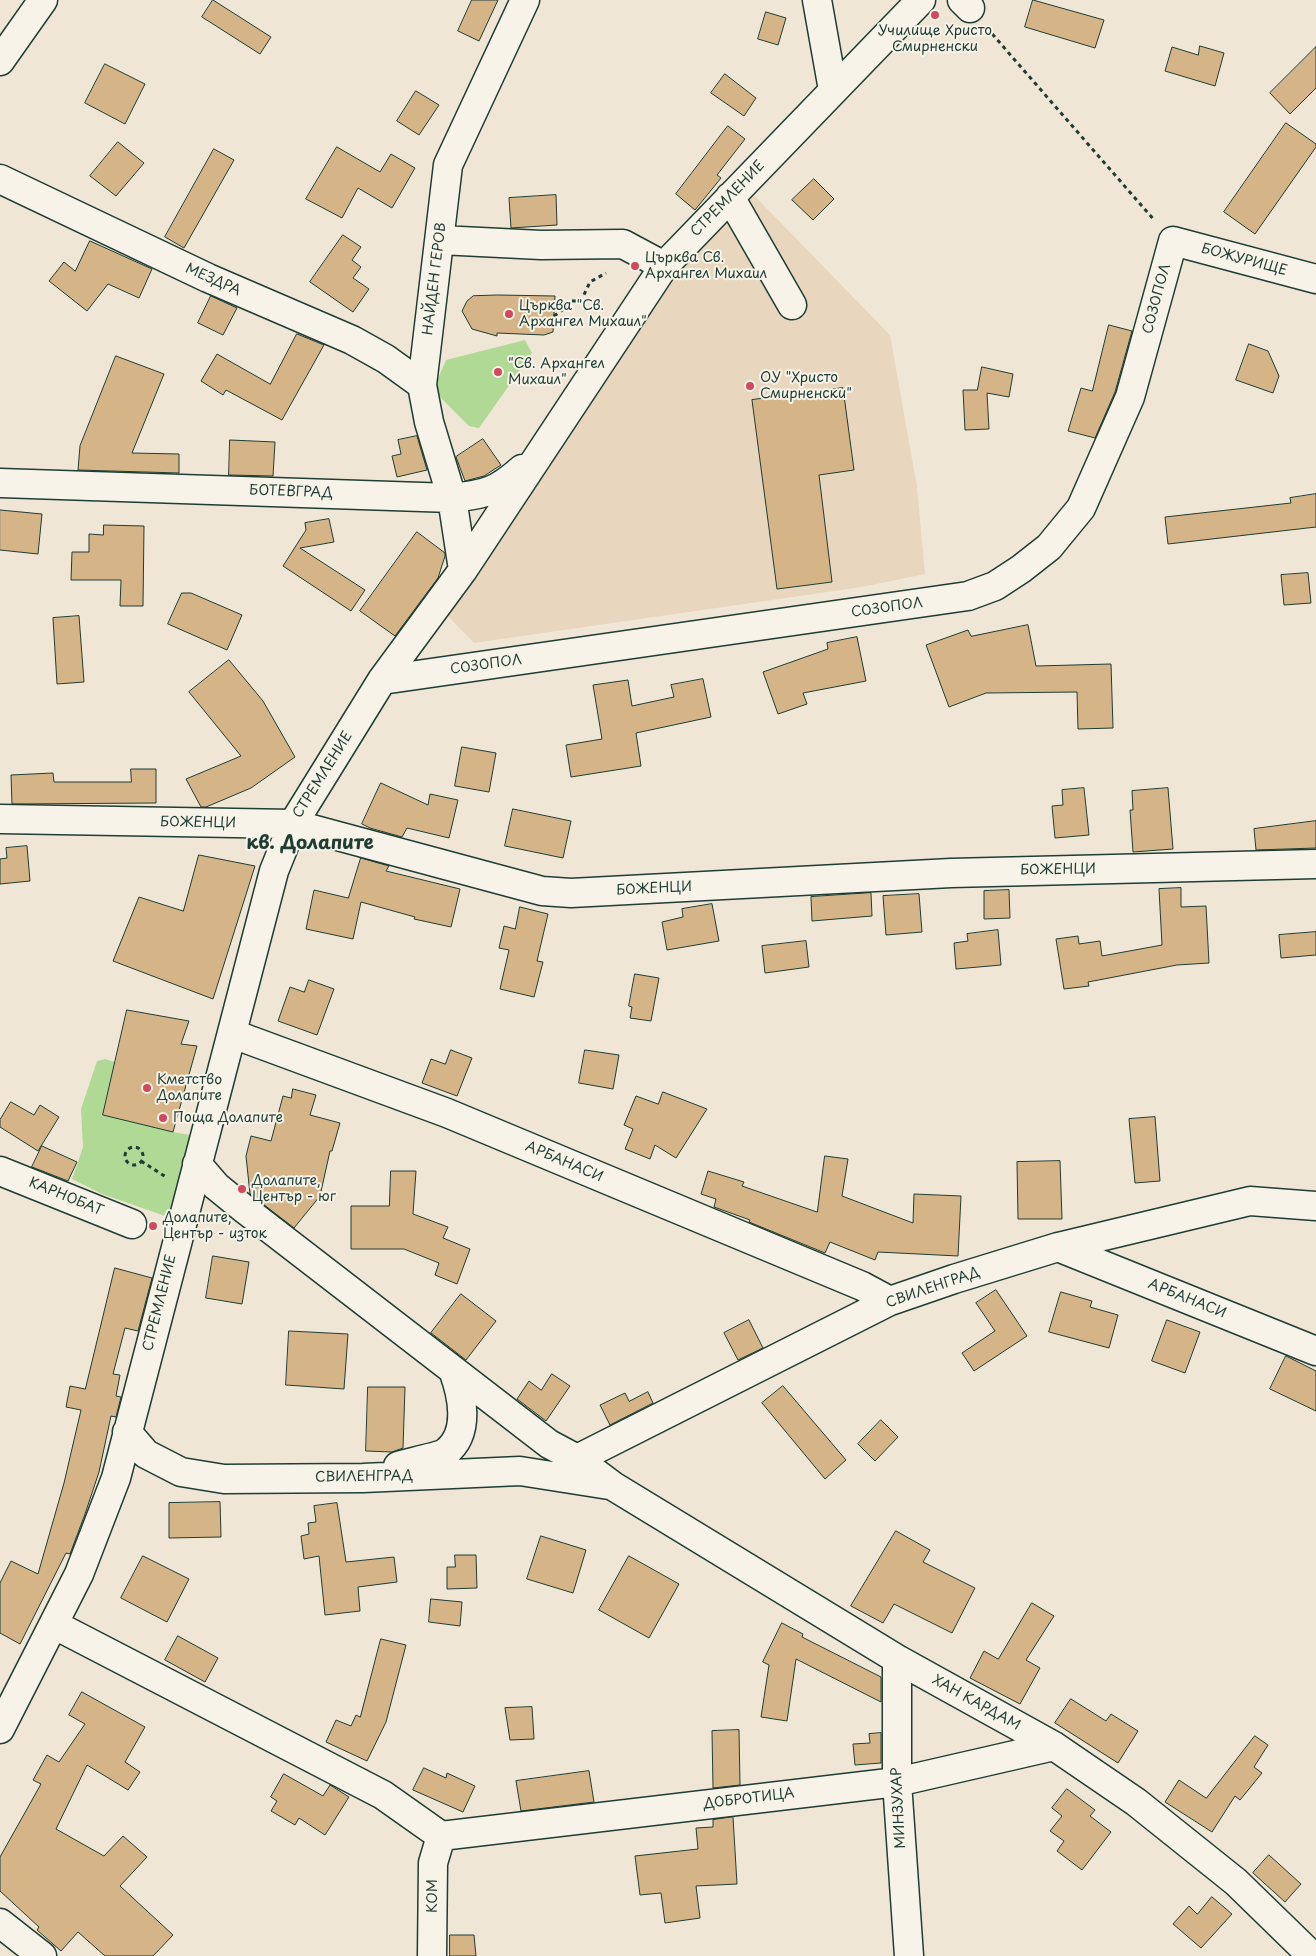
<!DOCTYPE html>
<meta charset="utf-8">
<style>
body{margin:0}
canvas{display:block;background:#f0e6d5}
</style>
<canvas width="1316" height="1956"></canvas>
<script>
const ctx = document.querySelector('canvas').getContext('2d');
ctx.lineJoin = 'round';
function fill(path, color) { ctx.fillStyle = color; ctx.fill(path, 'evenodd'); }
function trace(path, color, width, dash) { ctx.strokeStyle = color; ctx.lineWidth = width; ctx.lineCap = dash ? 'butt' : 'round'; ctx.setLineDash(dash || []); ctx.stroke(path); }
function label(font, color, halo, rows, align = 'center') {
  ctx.font = font + ' "Playpen Sans",sans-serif'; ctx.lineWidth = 4; ctx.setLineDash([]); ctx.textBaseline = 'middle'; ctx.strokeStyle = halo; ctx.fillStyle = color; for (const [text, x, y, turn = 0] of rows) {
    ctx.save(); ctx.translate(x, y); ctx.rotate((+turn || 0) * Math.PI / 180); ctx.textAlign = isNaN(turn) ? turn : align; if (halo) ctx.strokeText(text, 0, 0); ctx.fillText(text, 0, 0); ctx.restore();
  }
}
fill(new Path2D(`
 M747,188L890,335L917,487L925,574L862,587L474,643L447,615L569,437L668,275Z`), '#e8d7be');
fill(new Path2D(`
 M525,340L532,353L479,428L469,426L433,390L446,360Z
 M105,1059L115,1062L173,1132L190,1135L168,1217L102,1194L72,1179L83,1147L81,1109L97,1061Z`), '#b1d996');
const building = new Path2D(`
 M213,0L271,37L260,54L202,17Z
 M472,0H498L479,41L458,31Z
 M1033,0L1104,20L1095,48L1025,27Z
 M766,12L786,18L778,45L758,39Z
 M1200,46L1224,53L1215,86L1165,71L1172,47L1198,55Z
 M1316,47V88L1290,114L1270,93Z
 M105,64L145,84L125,124L85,103Z
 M725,74L756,98L744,116L711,93Z
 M416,91L439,105L419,135L397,121Z
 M1286,123L1316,144V147L1255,234L1224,212Z
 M728,126L745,139L717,175L721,178L695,210L676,194Z
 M118,142L144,163L116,196L90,176Z
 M337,147L380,172L391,154L415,168L392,208L358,188L342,218L306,199Z
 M214,149L234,160L184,248L165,237Z
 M814,179L834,199L813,220L792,200Z
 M556,195L557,225L511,228L509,198Z
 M343,235L361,247L352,260L361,267L353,278L369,289L353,312L310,282Z
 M90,241L152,269L139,298L108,284L87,311L49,281L64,262L75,271Z
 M498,295L555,296L553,332L544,335L497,333V336L472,329L462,311L467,301L473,296Z
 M211,296L237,308L223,335L198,323Z
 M1109,325L1132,331L1115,392L1095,438L1068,431L1081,388L1092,391Z
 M297,334L324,345L282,420L226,390L223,395L201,381L217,354L270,384Z
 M1249,344L1268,351L1279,376L1273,393L1236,380Z
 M116,356L164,374L132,453L179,454V473L78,470L80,446Z
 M982,367L1013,374L1009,397L987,393L989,429L965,430L963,390H977Z
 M843,388L854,470L819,475L832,582L777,589L752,400Z
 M417,436L427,470L397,477L392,456L401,454L398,440Z
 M483,439L501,465L484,476L465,481L456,457Z
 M230,440L275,442L273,476L229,475Z
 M1316,494V527L1168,544L1165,517L1291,503L1290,498Z
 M0,510L42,514L38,554L0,550Z
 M329,519L334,542L300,548L365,590L351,611L283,566L306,530L305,523Z
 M104,525L144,526L143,606H120L121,580H71L72,552H89V534L103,535Z
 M417,532L445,553V556L438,578L395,636L360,611Z
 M1308,573L1311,603L1284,605L1281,575Z
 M182,593H191L242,615L227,650L168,624Z
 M79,616L84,682L57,684L53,618Z
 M1028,625L1036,666L1111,664L1113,728L1078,729L1077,692L986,693L949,707L926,645L968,630L971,636Z
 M857,637L866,681L803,693L807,704L778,714L763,672L828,649L827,643Z
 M229,660L263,701L295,757L251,788L206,807H201L186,779L241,756L189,692Z
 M703,679L711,717L636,733L641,766L571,777L566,745L602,739L593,685L628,680L632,706L674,697L671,685Z
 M462,747L496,753L489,792L455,786Z
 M131,769H156V803L12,804L11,775L53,773L54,782H131Z
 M381,783L428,805L430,794L458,800L449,838L407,828L402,837L370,828L362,824Z
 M1084,788L1089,835L1055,838L1052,806L1063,805L1062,790Z
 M1168,788L1173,849L1133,852L1130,810H1133L1132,791Z
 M513,809L571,821L563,858L505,846Z
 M1316,821V848L1256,850L1254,829Z
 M27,846L30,881L0,884V859L7,858L6,848Z
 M199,855L255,866L213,999L113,961L139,897L183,911Z
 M361,858L389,866L386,871L460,889L451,927L414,919L415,917L361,902L353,939L306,929L314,890L348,898Z
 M1181,888V907L1206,906L1209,963L1177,965L1088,982L1089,986L1064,989L1056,939L1078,936L1079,944L1100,941L1102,956L1162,945L1159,889Z
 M1009,890L1010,918L984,919V891Z
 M871,893L872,916L812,921L811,897Z
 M919,894L922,932L886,935L883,896Z
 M712,904L719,941L667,950L662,922L683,917L682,909Z
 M520,907L548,914L537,961L543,962L534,997L500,989L509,950L499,948L504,926L515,929Z
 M998,930L1001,965L956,969L954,943L968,941L967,934Z
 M1316,932V955L1281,958L1279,935Z
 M806,941L809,967L765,973L762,946Z
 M635,974L659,978L651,1021L630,1018L632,1007L629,1006Z
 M309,980L334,989L317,1035L278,1021L290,987L304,992Z
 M127,1010L189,1021L181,1044L197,1046L173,1132L103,1115Z
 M451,1050L472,1058L457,1096L422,1083L431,1059L445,1064Z
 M585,1050L619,1055L613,1089L579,1083Z
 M293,1089L316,1095L310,1115L340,1123L332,1151H330L320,1196L294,1228L250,1194L246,1156L251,1136L271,1141L283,1096L291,1098Z
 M663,1092L707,1109L676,1158L655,1145L650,1159L625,1149L633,1129L624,1125L636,1096L658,1104Z
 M11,1102L34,1115L40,1105L59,1117L38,1151L0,1127V1120Z
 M1155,1117L1160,1181L1135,1183L1129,1119Z
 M42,1146L77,1162L68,1181L32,1167Z
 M825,1156L848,1159L842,1196L913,1223L914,1194L961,1196L958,1256L878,1252L875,1260L830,1242L825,1253L749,1222L750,1220L714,1207L716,1199L701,1194L708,1171L744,1182L742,1186L817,1212Z
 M1060,1161L1062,1219H1018L1017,1162Z
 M391,1171H416L413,1214L448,1227L443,1238L470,1249L457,1284L435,1275L439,1263L404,1249H351V1206H389Z
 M213,1256L249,1262L242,1304L206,1298Z
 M115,1268L152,1278L138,1331L125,1328L113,1374L120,1375L116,1396L121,1397L116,1417L111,1416L99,1472L85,1514L70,1554L66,1553L20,1644L0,1633V1583L11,1561L38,1574L64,1483L81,1410L66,1407L70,1386L85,1389Z
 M996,1290L1027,1336L974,1371L962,1353L995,1331L976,1303Z
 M1061,1292L1092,1301L1090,1307L1118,1315L1109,1348L1049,1332Z
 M461,1294L496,1321L466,1360L431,1333Z
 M749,1320L763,1348L738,1360L724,1333Z
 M1167,1320L1200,1332L1185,1373L1152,1361Z
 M289,1331L348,1334L344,1389L286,1385Z
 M1286,1356L1316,1371V1411L1270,1389Z
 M552,1374L570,1386L546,1421L517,1399L529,1381L541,1390Z
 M783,1386L846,1460L825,1479L762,1403Z
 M368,1387H405L403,1448L392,1452L366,1451Z
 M648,1392L653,1403L610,1425L600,1405L625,1393L629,1401Z
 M881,1420L898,1437L875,1461L858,1444Z
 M220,1502L221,1537L169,1538V1503Z
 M337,1503L346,1562L394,1557L397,1582L358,1587L360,1611L325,1615L319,1556L304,1559L301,1536L309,1534L308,1523L316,1522L314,1506Z
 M896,1531L930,1550L923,1562L975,1588L952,1633L894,1604L883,1623L851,1606Z
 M541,1536L586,1550L573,1593L527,1579Z
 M455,1555H476L477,1588L447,1589V1567H455Z
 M143,1556L189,1579L167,1622L121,1598Z
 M629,1556L679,1584L649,1638L599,1610Z
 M431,1599L462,1602L460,1626L429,1622Z
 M1032,1603L1054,1616L1026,1660L1040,1668L1020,1704L970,1678L984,1651L998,1659Z
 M782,1623L803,1634L802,1637L881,1677V1702L796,1659L787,1721L761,1717L769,1665L763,1662Z
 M178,1636L218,1658L205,1682L165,1660Z
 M381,1639L406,1645L386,1722L367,1761L326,1742L336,1720L351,1726L356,1715L360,1717Z
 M82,1692L145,1727L125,1762L140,1772L128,1790L87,1765L56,1829L104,1856L123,1836L147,1857L120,1886L173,1935L153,1956H105L78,1932L61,1951L37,1930L39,1927L0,1891V1857L41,1784L33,1780L47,1755L59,1762L85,1724L69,1715Z
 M1071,1699L1106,1721L1111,1714L1138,1731L1118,1763L1055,1723Z
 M532,1707L534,1739L510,1740L505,1708Z
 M739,1730L740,1785L713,1788L712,1731Z
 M881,1733V1763L855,1765L853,1744L870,1743L869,1734Z
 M1255,1736L1268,1745L1254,1767L1262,1773L1240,1800L1235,1796L1212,1832L1165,1802L1179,1780L1206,1798Z
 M424,1768L446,1778L447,1773L475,1786L463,1812L413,1790Z
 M589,1771L594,1802L521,1811L516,1781Z
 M284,1774L323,1796L330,1785L349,1797L325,1835L299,1818L295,1825L271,1811L277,1801L271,1797Z
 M1067,1789L1095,1810L1090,1816L1111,1832L1082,1870L1057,1851L1064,1841L1050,1831L1062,1816L1052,1808Z
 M733,1817L737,1884L696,1886L700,1918L665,1923L661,1893L640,1895L635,1856L698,1849L696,1828L713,1827V1820Z
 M1269,1855L1301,1884L1285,1902L1253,1873Z
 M1212,1897L1232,1914L1201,1948L1173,1924L1189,1906L1197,1914Z
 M450,1935H474L476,1956H450Z`);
fill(building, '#d5b488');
trace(building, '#1f3d34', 1);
const minor = new Path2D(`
 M817,0L833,90
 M962,0L970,8
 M0,61L43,0
 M0,179L208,278L352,340L386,359L422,385
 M730,197L792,305
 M440,240L541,245L623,244L664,266
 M0,483L452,498C486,494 496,492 522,469
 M463,570L452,498L429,422L422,385L448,165L525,0
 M382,680L968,596L995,586L1021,569L1049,547L1081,508L1130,397L1173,241L1316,279
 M0,819L293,824L542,891L571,893L951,873L1316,864
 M233,1034L447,1113L862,1286L890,1301
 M197,1164L216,1186L243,1208L549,1444L577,1459L613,1486L897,1659L1054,1746L1136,1802L1236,1882L1312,1956
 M0,1171L132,1224
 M1058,1247L1316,1351
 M127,1432L146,1454L181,1472L224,1479L363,1478L520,1471L609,1485
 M577,1459L890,1301L954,1279L1058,1247L1250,1201L1316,1206
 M398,1466C407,1463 441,1456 446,1452C471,1433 462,1394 453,1370
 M55,1625L383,1795L441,1836
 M897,1659V1782L909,1956
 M0,1729L79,1574L116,1478L274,871L293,824L382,680L463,570L664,266L921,0
 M441,1836L897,1782L1054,1746
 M0,1923L42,1956
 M432,1956L433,1863L441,1836`);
trace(minor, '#1f3d34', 31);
trace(new Path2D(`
 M987,28L1155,221
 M554,316L568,306L571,301H581L590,282L606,273
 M125 1156a9 9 0 1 1 18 0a9 9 0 1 1-18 0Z
 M141,1161L166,1177`), '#1f3d34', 3, [4, 4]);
trace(minor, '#f7f3e8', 28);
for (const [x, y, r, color] of [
 [935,15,5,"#d1495b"],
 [635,266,5,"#d1495b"],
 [509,314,5,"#d1495b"],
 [498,372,5,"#d1495b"],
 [750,386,5,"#d1495b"],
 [147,1088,5,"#d1495b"],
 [163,1118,5,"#d1495b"],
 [242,1189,5,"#d1495b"],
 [153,1226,5,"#d1495b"]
]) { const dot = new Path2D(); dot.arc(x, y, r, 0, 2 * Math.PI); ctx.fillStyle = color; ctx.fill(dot); trace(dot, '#f7f3e8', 2); }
label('14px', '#1f3d34', '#f7f3e8', [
 ["Училище Христо",935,31,"center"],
 ["Смирненски",935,47,"center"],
 ["Църква Св.",645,258],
 ["Архангел Михаил",645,274],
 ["Църква \"Св.",519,306],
 ["Архангел Михаил\"",519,322],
 ["\"Св. Архангел",508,364],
 ["Михаил\"",508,380],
 ["ОУ \"Христо",760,378],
 ["Смирненски\"",760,394],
 ["Кметство",157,1080],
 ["Долапите",157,1096],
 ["Поща Долапите",173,1118],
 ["Долапите,",252,1181],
 ["Център - юг",252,1197],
 ["Долапите,",163,1218],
 ["Център - изток",163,1234]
], 'left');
label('14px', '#1f3d34', '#f7f3e8', [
 ["СТРЕМЛЕНИЕ",728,199,-46],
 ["БОЖУРИЩЕ",1244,260,15],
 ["НАЙДЕН ГЕРОВ",435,279,-83],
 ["МЕЗДРА",213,280,24],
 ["СОЗОПОЛ",1157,299,-75],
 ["БОТЕВГРАД",291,492,2],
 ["СОЗОПОЛ",887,608,-8],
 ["СОЗОПОЛ",486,665,-8],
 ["СТРЕМЛЕНИЕ",323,775,-58],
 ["БОЖЕНЦИ",198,823,1],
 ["БОЖЕНЦИ",1058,870,-1],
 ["БОЖЕНЦИ",654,889,-3],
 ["АРБАНАСИ",564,1162,23],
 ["КАРНОБАТ",66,1197,22],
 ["СВИЛЕНГРАД",933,1288,-19],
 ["АРБАНАСИ",1187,1299,22],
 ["СТРЕМЛЕНИЕ",160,1303,-76],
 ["СВИЛЕНГРАД",364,1477,-1],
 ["ХАН КАРДАМ",976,1703,29],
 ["ДОБРОТИЦА",749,1799,-7],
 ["МИНЗУХАР",899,1808,-93],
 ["КОМ",433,1896,-90]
]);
label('bold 19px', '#1f3d34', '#f7f3e8', [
 ["кв. Долапите",310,844]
]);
</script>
